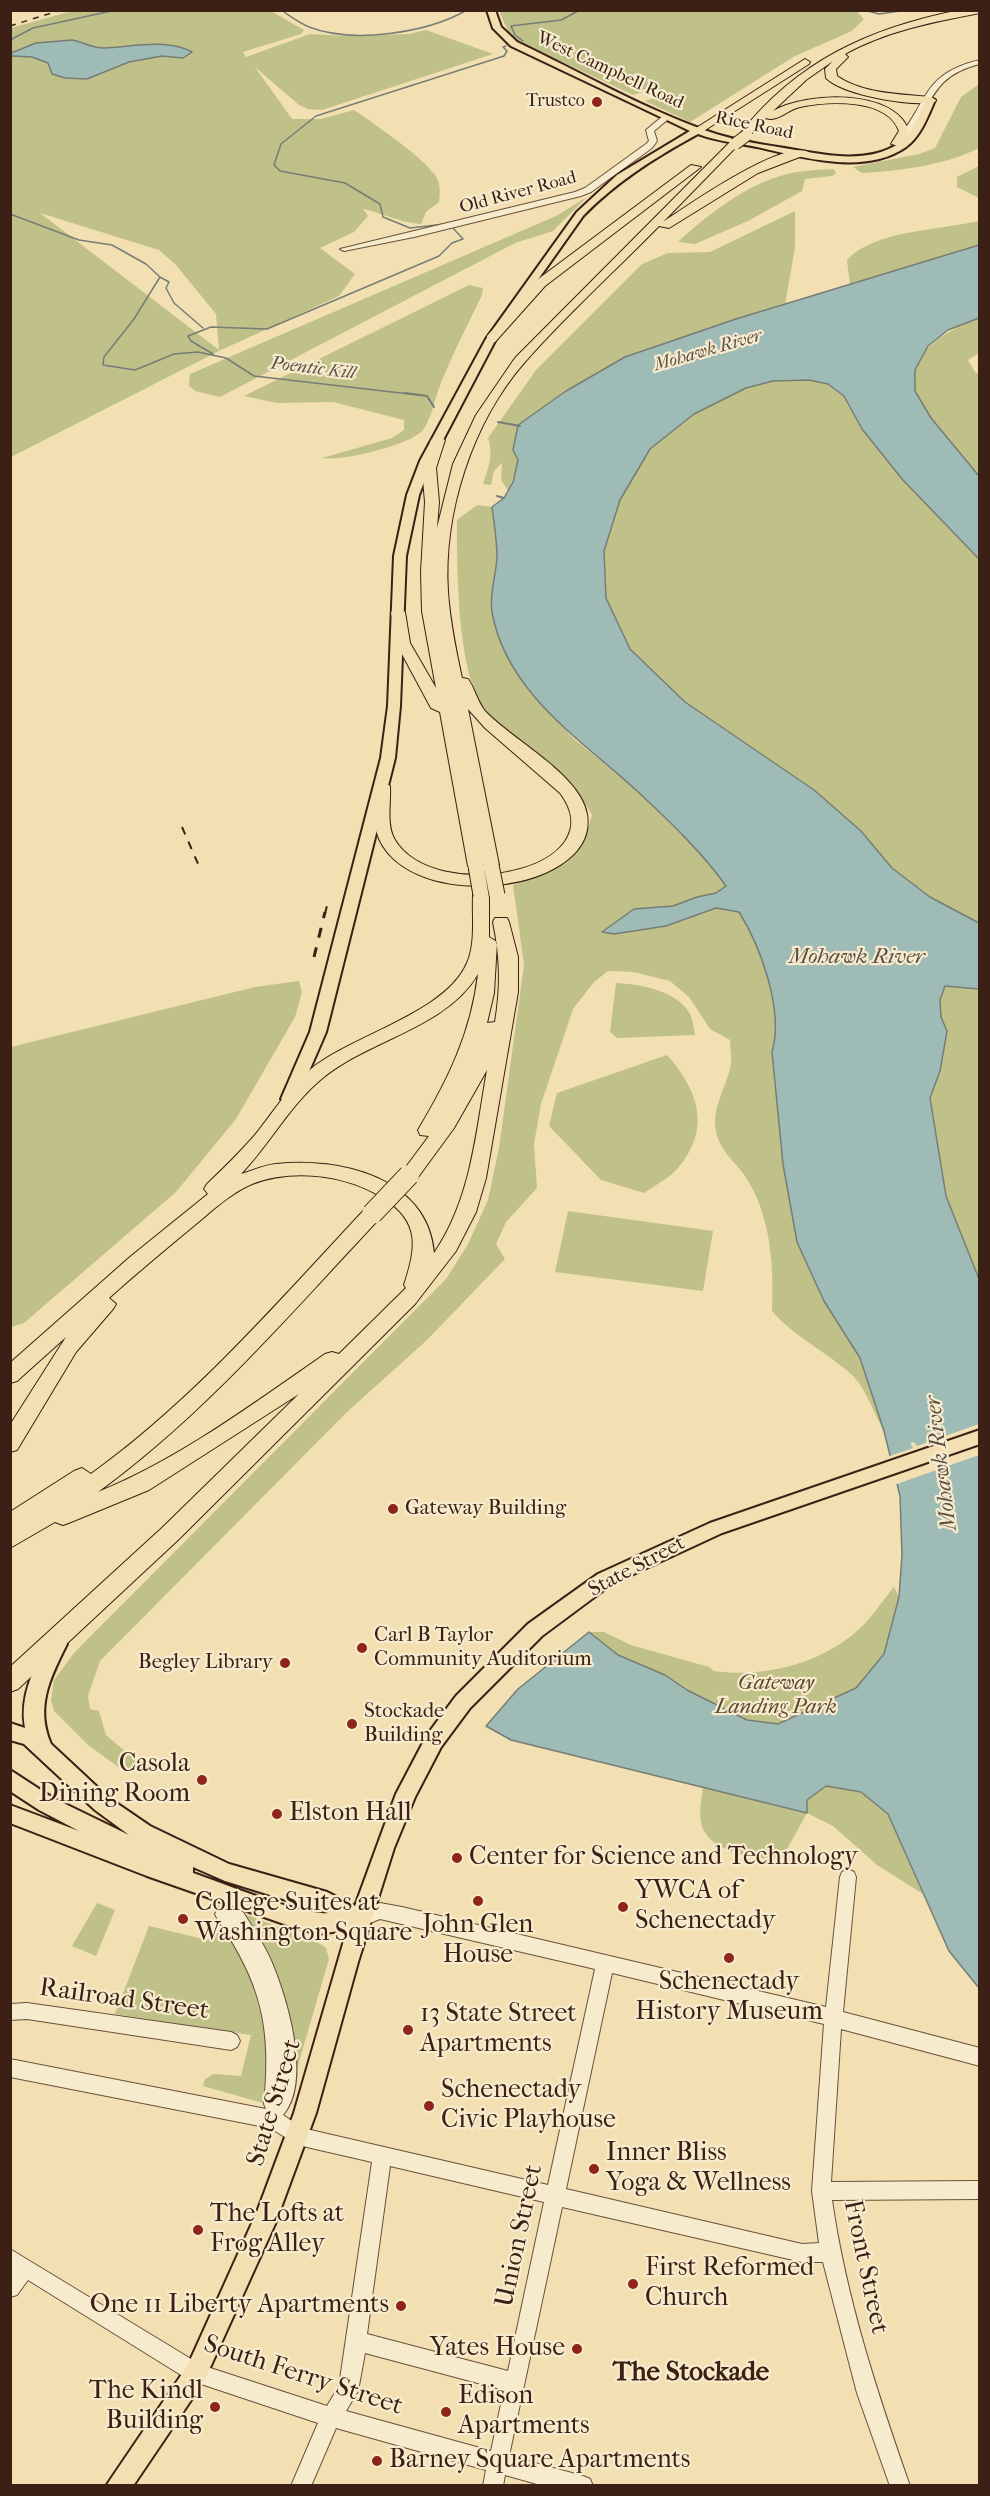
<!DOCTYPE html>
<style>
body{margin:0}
#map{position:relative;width:990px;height:2496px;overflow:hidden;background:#f2e0b2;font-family:"IM FELL French Canon",serif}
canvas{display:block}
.frame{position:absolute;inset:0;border:12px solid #3c2015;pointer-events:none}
</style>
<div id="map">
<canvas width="990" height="2496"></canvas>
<div class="frame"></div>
</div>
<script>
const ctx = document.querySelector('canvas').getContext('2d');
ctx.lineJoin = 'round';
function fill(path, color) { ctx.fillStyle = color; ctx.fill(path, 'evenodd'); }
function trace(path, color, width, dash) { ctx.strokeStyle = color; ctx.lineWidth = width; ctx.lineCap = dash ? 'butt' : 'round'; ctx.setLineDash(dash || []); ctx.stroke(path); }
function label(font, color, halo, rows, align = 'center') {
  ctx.font = font + ' "IM FELL French Canon",serif'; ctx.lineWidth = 4.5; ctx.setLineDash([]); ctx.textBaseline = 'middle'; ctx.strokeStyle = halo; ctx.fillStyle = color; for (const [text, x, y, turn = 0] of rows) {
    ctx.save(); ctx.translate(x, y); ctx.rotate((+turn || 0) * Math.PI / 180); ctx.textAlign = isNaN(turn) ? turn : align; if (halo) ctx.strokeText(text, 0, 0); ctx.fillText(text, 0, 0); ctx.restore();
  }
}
fill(new Path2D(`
 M502,10H861L858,13L864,19L852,31L795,56L690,122L645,101L666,94L656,88L633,95L511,38L500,13Z
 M72,11H271L304,30L301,34L243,52L246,57L310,34L347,36L409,34L426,30L493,54L322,110L308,109L299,105L255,67L292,119H321L354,110C376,125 420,155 435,175C441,183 440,193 439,202L426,212L421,224C401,223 382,213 363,209L368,216L354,232L320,248L355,274L339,296L219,351L11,457V28ZM40,213L159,250L176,265L216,314L219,350Z
 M979,84V148C947,165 898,171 862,173L853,167L919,154L935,148L961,97Z
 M979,166V198L957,187V177Z
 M833,169L836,173L832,176L805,179L802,191L748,221L695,244L678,242C705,217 739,190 774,178C793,171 813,170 833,169Z
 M587,197L553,231L515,243L220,397L195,391L189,386L190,374L556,216Z
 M795,211V247L785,305L626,357L566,391L518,426L513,449L518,460L509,492L501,480L502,463L494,471L491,485L483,484C488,468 494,455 488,438L536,370L642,264L668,253L710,252Z
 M979,221V245L850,285L847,260C874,230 941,230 979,221Z
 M469,285L483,288L482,295C468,324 453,353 441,383C435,397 432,418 423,430C411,445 340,462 322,458L392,438L404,430V420L333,402L277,403L244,396Z
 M979,318V353L968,360L975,372L979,374V476C962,457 921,415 915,391C905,351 951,329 979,318Z
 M809,380L828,384L844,396L862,429L902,479L979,559V923L930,897L892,868L861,831L814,790L685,702L630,649L606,598L604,551L620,500L650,449L694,414L746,388L773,381Z
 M477,505L492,507L497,555L492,610L528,689L573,738L636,790L711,864L727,887L716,893L697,897L673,906L634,909L603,932L614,934L666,926L716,908L739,912C761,947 784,1011 772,1052L783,1164L824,1301L860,1358L884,1431C874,1414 866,1388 852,1375C826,1351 794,1337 772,1311C774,1266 771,1215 745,1176C734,1160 720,1152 716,1131C711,1107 728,1085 731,1063C732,1056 730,1048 730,1040L710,1029L689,997L670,981L634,972L608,971L594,982L573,1009L541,1104L534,1144L537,1188L506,1222L496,1244L505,1259L427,1340L348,1411L100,1661L88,1696L90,1709L99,1711L106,1735L140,1764L128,1774L88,1745L54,1711L51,1700L54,1680L74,1653L446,1279L468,1244L488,1200L499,1148L524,965L513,885C556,868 580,864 592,815C570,773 523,749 490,717C456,684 457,566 457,520Z
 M299,981L302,992L295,1017L236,1119L176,1192L24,1323L11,1327V1047L255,987Z
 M616,983C640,984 680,991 691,1016C693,1022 694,1029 695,1035L617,1038L610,1032Z
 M945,986L979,989V1279L946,1196L930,1098L940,1071L947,1031L941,1017L940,1000Z
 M667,1055C698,1090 712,1128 678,1168C670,1178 655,1185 644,1193L601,1180L549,1126L557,1093Z
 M568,1211L713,1231L703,1291L555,1272Z
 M894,1587L899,1597L884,1654L856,1688L816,1757L581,1638L589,1632H604L631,1645L709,1667L714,1671C763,1678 821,1664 858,1630C872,1618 882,1601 894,1587Z
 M826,1786L861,1792L888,1814L923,1894L877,1865L833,1826L807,1813L782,1858C759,1861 714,1853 703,1829C698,1816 701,1800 703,1787L806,1813L807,1800Z
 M97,1903L115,1910L96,1956L72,1946Z
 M224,1906L317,1942L326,1948L329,1959L294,2079L293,2099L284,2109L203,2086L205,2079L214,2074L241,2076L251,2035L115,2014L149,1926L207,1940L229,1926Z`), '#bfc189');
const water = new Path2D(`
 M72,40C83,42 92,48 104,48C132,47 166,38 192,52L183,58L162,56L129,62L87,79L65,78L52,74L48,63L32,57L12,56L11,53L36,43Z
 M979,245V318L948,330L928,346L915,370V391L931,418L979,476V559L902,479L862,429L844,396L828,384L809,380L773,381L746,388L694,414L650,449L620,500L604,551L606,598L630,649L685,702L814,790L861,831L892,868L930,897L979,923V989L945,986L940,1000L941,1017L947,1031L940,1071L930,1098L946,1196L979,1279V1988L949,1951L888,1814L861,1792L826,1786L807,1800V1813L511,1740L486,1726L518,1689L589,1632L618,1655L665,1675L687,1690L747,1720L778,1724L856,1688L884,1654L899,1597L902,1555L900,1496L884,1431L860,1358L824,1301L797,1242L783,1164L772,1052C784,1011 761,947 739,912L716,908L666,926L614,934L602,932L634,909L673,906L697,897L716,893L726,886C703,853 666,818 636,790C580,739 506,692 492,612C489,595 496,575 497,557C497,541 494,523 492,507L504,498L513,482L518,460L513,450L518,425L566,391L625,357L736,319Z`);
fill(water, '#9fbbb6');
trace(water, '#777d76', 1.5);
fill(new Path2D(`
 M979,1424V1455L894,1485L887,1457L913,1448L910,1443L914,1442L917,1446Z`), '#f2e0b2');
trace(new Path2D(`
 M281,10C290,16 299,23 309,27C353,44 427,33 467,10
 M864,10L879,14L907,10
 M10,40L33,28L116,10
 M523,41L515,35L511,26L561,20L580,10
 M10,214L79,240L112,245L146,264L160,277L134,319L104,357L103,365L135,370L174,354L198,352L226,358L254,376L418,395
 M445,224L410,228L383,217L380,204L345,183L280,171L274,165L281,144L316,116L504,56L507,51L503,47L506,46
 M160,277L169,282L166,288L174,303L203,328
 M213,354L191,341L188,336L211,327L267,329L439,256L452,243L463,239L453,228`), '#777d76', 1.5);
trace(new Path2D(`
 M405,393L427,396L434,407
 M498,422L520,426
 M497,496L504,498`), '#777d76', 2);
const minor = new Path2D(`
 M980,60V64C925,77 933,113 901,145H895L894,143C929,104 920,74 980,60Z
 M664,115L671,117L654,131L657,141L652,148L591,192L581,196L414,237L344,251L340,249L575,192L585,188L646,144L649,141L646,130Z
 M848,1869L854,1872L856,1877L843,2012L980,2048V2066L841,2029L831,2182L980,2181V2199L832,2200C846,2298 877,2392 910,2486H890L857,2393L823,2262H802L562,2207L509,2456L583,2476L590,2479L593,2486H544L505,2475L503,2486H483L486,2470L336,2428L311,2486H291L318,2423L189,2380L28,2280L17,2295L10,2297V2249L201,2365L327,2406L339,2386L372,2162L298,2145L270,2128L10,2077V2059L266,2109L264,2104C272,2027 261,1983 218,1920L215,1914L218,1908L224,1906L232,1912L237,1910L243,1912C252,1927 262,1941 269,1956C286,1993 313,2081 283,2115L302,2128L548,2185L595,1969L380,1919L360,1927L354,1925L351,1919L354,1913L380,1903L402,1907L826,2007L840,1877L842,1872ZM612,1973L824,2024L812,2191L819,2243L802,2244L566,2189ZM390,2166L544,2202L508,2371L367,2334ZM365,2353L504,2390L491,2451L346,2411L358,2391Z
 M27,2003L231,2032L237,2035L240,2041L237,2047L231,2050L27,2019L10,2020V2004Z`);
const major = new Path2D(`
 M487,10H495L501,27L517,42C580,72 642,108 707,131C735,141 767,145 796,150C829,156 869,163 898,144C914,133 919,113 928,98L935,100C928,116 921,136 906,147C864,176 802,157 757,147C737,143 717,141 698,134C656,157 617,181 583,216L496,339L432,461L419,495L406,556L400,706L395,758L326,1032L297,1099L289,1104L281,1099L310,1032L381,758L388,706L394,556L407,495L420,461L486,339L577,212L617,175L690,131L511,46L493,28Z
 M980,1430V1444L722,1533L612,1584L542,1636L470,1708L441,1747L415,1797L394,1848L358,1962L316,2113L275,2224L204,2381L133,2486H106L188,2365L257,2212L294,2113L347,1930L318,1934L287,1925L147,1876L10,1823V1805L79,1831L39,1810L10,1791V1770L53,1798L129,1835L95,1810L24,1744L10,1740V1723L25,1728C19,1695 35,1666 50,1638L57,1636L64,1638L67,1644C50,1678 35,1707 51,1744L109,1798L150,1826L229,1864L327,1892L355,1906L396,1794L427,1735L456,1696L528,1624L598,1574L710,1523ZM193,1867L225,1881L328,1913C301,1916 223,1883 193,1873Z`);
const highway = new Path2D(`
 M960,10H980V13C933,22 886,31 845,54L848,57L836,69L837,76C863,94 900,94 931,97L936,100L935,102C911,107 843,95 826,78L825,69L833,61L806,80L773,111C806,92 894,88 909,131L900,146L891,144L899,131C887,98 829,101 800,107C789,109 776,123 766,118L748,137L739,135C797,61 869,28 960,10Z
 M805,59L810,62L809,64L702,132L693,130Z
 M730,142L739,144L663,222C685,207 788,135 810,153L758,173L669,228L659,226C615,271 566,315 524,363C472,423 443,513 448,592C450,621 456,650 462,678L468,679C475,689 477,701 485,711C512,740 580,774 587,814C602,900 375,919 374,814C374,805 372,790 376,783L382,781L390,786C391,803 386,825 395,840C436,907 618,870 560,793L485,728L468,709L499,865L497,869L491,870L484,867L476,871L468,866L440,712L431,708L396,643L391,612L398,608L405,612L410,643L436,688L422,611L421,572L425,502L422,468L431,440L438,436L445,440L436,468L439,502L437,528L453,464L476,415L515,358Z
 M691,165L701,167L545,286L495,342H487V336L537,280Z
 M481,890L489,895V937L497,942L494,993L487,1023L495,1022C501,986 500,957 493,922L495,918H507L509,922L518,957V992L486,1178L476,1212L456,1251L415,1304L179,1539L18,1689L10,1692V1667L163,1527L299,1394L149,1490L71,1522L63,1525L55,1522L10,1548V1512L74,1471L82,1468L91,1474C194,1400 279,1301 365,1209H379L382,1214L379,1219C290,1314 204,1415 98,1492C179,1459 253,1404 325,1354L332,1352L339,1354L406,1288L404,1285C416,1248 421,1222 383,1198C346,1175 294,1168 252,1184C231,1193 213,1210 196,1224C167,1248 138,1272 109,1298L116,1304L113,1309L76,1352L17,1450L10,1452V1425L66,1337L17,1381L10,1383V1363L130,1257L208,1194L204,1189L207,1184C224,1168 240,1152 255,1135C273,1113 288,1087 311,1069C352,1035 446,1013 467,963C476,943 472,916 473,895ZM478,974C471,1033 448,1080 418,1130L420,1135L429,1136L400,1175L402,1180H416L454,1128L487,1070C476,1132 471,1200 434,1253C428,1177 339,1157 276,1164C264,1165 252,1171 241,1174C270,1144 291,1103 324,1077C371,1039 446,1028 478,974Z`);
trace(minor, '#6a503c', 2);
trace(major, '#3c2015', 4);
trace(highway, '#3c2015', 2);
fill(minor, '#f7ebcd');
fill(major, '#f2e0b2');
fill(highway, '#f2e0b2');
trace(new Path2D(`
 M10,26L61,10`), '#3c2015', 1.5, [6, 6]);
trace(new Path2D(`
 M182,827L199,866
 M325,914L328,901`), '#3c2015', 2, [8, 8]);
trace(new Path2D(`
 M314,957L325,912`), '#3c2015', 3, [10, 10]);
const highwayBridgeFar2 = new Path2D(`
 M735,144L747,135`);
const highwayBridgeFar1 = new Path2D(`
 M491,865L497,895
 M476,866L481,895`);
const highwayBridge = new Path2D(`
 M372,1214L409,1175`);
trace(highwayBridgeFar2, '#3c2015', 13, []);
trace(highwayBridgeFar1, '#3c2015', 17, []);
trace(highwayBridge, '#3c2015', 22, []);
trace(highwayBridgeFar2, '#f2e0b2', 11);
trace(highwayBridgeFar1, '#f2e0b2', 15);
trace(highwayBridge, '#f2e0b2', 20);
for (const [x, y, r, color] of [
 [597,102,6,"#8f2418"],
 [393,1509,6,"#8f2418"],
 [362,1648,6,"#8f2418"],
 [285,1663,6,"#8f2418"],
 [352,1724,6,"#8f2418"],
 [202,1780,6,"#8f2418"],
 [277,1814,6,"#8f2418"],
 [457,1858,6,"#8f2418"],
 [478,1901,6,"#8f2418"],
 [623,1907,6,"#8f2418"],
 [183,1919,6,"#8f2418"],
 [729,1958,6,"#8f2418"],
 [408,2030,6,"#8f2418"],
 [429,2106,6,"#8f2418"],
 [594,2169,6,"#8f2418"],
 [198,2230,6,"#8f2418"],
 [633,2284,6,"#8f2418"],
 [401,2306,6,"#8f2418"],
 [577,2349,6,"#8f2418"],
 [215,2407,6,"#8f2418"],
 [446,2412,6,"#8f2418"],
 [377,2461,6,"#8f2418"]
]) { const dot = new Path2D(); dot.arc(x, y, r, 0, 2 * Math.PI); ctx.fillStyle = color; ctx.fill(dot); trace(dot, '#f7ebcd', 2); }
label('18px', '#3c2015', '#f7ebcd', [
 ["West Campbell Road",610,71,25],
 ["Rice Road",754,126,12],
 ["Old River Road",518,193,-15]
]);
label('18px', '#3c2015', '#f7ebcd', [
 ["Trustco",585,102]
], 'right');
label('italic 18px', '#5a4e45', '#f7ebcd', [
 ["Mohawk River",708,351,-16],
 ["Poentic Kill",313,369,7]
]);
label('21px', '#3c2015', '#f7ebcd', [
 ["Gateway Building",405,1509],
 ["Carl B Taylor",374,1636],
 ["Community Auditorium",374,1660],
 ["Begley Library",273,1663,"right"],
 ["Stockade",364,1712],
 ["Building",364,1736]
], 'left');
label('21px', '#3c2015', '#f7ebcd', [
 ["State Street",637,1567,-28]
]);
label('italic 21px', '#5d4832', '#f7ebcd', [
 ["Gateway",776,1684],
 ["Landing Park",776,1708]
]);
label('italic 22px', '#5a4e45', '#f7ebcd', [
 ["Mohawk River",857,958],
 ["Mohawk River",942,1463,-97]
]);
label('26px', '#3c2015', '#f7ebcd', [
 ["Casola",190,1765,"right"],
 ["Dining Room",190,1795,"right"],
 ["Elston Hall",289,1814],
 ["Center for Science and Technology",469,1858],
 ["YWCA of",635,1892],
 ["Schenectady",635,1922],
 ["College Suites at",195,1904],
 ["Washington Square",195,1934],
 ["John Glen",478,1926,"center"],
 ["House",478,1956,"center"],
 ["Schenectady",729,1983,"center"],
 ["History Museum",729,2013,"center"],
 ["13 State Street",420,2015],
 ["Apartments",420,2045],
 ["Schenectady",441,2091],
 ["Civic Playhouse",441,2121],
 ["Inner Bliss",606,2154],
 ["Yoga & Wellness",606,2184],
 ["The Lofts at",210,2215],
 ["Frog Alley",210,2245],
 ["First Reformed",645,2269],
 ["Church",645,2299],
 ["One 11 Liberty Apartments",389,2306,"right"],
 ["Yates House",565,2349,"right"],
 ["The Kindl",203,2392,"right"],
 ["Building",203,2422,"right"],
 ["Edison",458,2397],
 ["Apartments",458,2427],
 ["Barney Square Apartments",389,2461]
], 'left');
label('26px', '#3c2015', '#f7ebcd', [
 ["Railroad Street",124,2000,8],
 ["State Street",275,2103,-73],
 ["Union Street",520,2236,-78],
 ["Front Street",865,2267,78],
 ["South Ferry Street",303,2376,18]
]);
label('bold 27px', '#3c2015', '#f7ebcd', [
 ["The Stockade",691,2373]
]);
</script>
